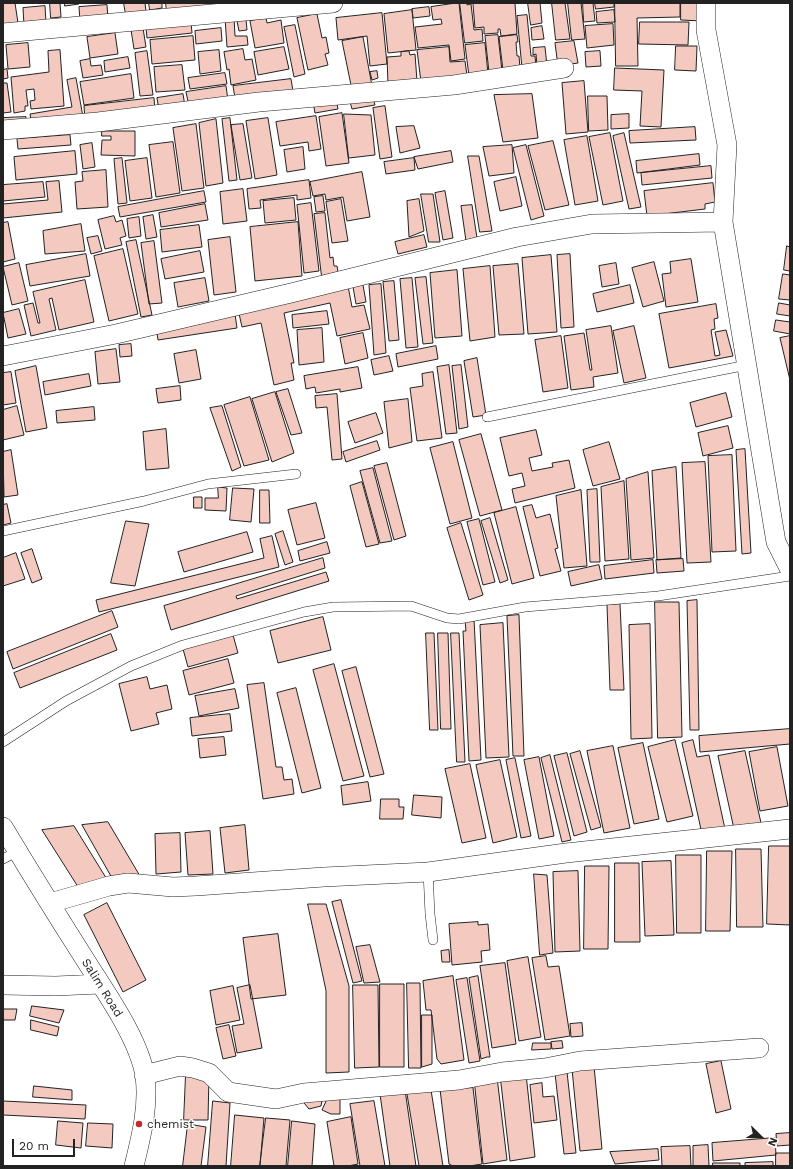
<!DOCTYPE html>
<style>
body{margin:0}
#map{position:relative;width:793px;height:1169px;overflow:hidden;background:#fff;font-family:"Work Sans",sans-serif}
canvas{display:block}
.frame{position:absolute;inset:0;border:4px solid #222;pointer-events:none}
.north{position:absolute;left:741px;top:1117px;width:40px;height:40px;-webkit-text-stroke:3px #fff;paint-order:stroke;rotate:113deg;font-size:11px;font-weight:700;line-height:16px;text-align:center;color:#222}
.north::after{content:'';display:block;margin:auto;width:14px;height:18px;background:#222;clip-path:polygon(50% 0,100% 100%,50% 72%,0 100%)}
.scale{position:absolute;left:12px;top:1139px;width:63px;height:18px;box-sizing:border-box;border:2px solid #222;border-top:0;padding-left:5px;font-size:12px;line-height:14px;white-space:nowrap;color:#222;-webkit-text-stroke:3px #fff;paint-order:stroke}
</style>
<div id="map">
<canvas width="793" height="1169"></canvas>
<div class="frame"></div>
<div class="north">N</div>
<div class="scale">20 m</div>
</div>
<script>
const ctx = document.querySelector('canvas').getContext('2d');
ctx.lineJoin = 'round';
function fill(path, color) { ctx.fillStyle = color; ctx.fill(path, 'evenodd'); }
function trace(path, color, width, dash) { ctx.strokeStyle = color; ctx.lineWidth = width; ctx.lineCap = dash ? 'butt' : 'round'; ctx.setLineDash(dash || []); ctx.stroke(path); }
function label(font, color, halo, rows, align = 'center') {
  ctx.font = font + ' "Work Sans",sans-serif'; ctx.lineWidth = 3; ctx.setLineDash([]); ctx.textBaseline = 'middle'; ctx.strokeStyle = halo; ctx.fillStyle = color; for (const [text, x, y, turn = 0] of rows) {
    ctx.save(); ctx.translate(x, y); ctx.rotate((+turn || 0) * Math.PI / 180); ctx.textAlign = isNaN(turn) ? turn : align; if (halo) ctx.strokeText(text, 0, 0); ctx.fillText(text, 0, 0); ctx.restore();
  }
}
const building = new Path2D(`
 M3,3H15L18,23L3,25Z
 M50,3H60L61,17L51,18Z
 M65,3H79V4L65,6Z
 M124,3H145L146,12L126,15Z
 M149,3H162V8L150,10Z
 M166,3H234L167,12Z
 M459,3L465,59L451,61L449,45L418,48L415,27L442,24L441,19L433,20L431,7Z
 M460,3H467V5L471,4L474,30L482,29L483,41L465,43Z
 M479,3H515L517,34L501,36L500,29H498V33L484,34V27L475,28L473,4Z
 M528,3H540L542,23L531,25Z
 M552,3H565L570,39L556,40Z
 M568,3H581L585,39L572,40Z
 M583,3H593L595,21L584,22Z
 M595,3H614V7L596,9Z
 M615,3H680V17L637,18L638,66H616Z
 M681,3H703L702,21L681,20Z
 M107,5L108,19L80,21L79,7Z
 M45,6L46,23L24,25L23,8Z
 M429,7L430,16L413,18L412,9Z
 M412,10L416,50L388,53L384,14Z
 M614,10L615,22L597,23L596,12Z
 M382,13L387,64L370,66L367,36L338,40L336,18Z
 M317,14L322,38L326,37L329,53L325,54L328,65L308,70L297,18Z
 M527,15L531,56H535L536,67L522,68L517,16Z
 M234,17L235,36H247L248,45L227,47L225,18Z
 M266,18L267,23L281,20L284,43L255,48L250,21Z
 M246,19L247,30L239,31L237,21Z
 M191,22L192,33L147,38L146,27Z
 M640,22H689L688,45L639,44Z
 M613,24L614,45L587,48L585,26Z
 M295,25L305,74L294,77L284,27Z
 M542,26L544,39L532,40L531,28Z
 M143,28L146,47L134,49L131,30Z
 M221,28L222,41L196,44L195,31Z
 M115,33L118,54L90,58L87,37Z
 M498,35L502,71L489,72L485,36Z
 M517,35L518,42H516L517,56H519L520,68L503,70L499,37Z
 M193,36L195,60L152,64L150,40Z
 M363,37L372,86L352,90L342,41Z
 M574,41L578,63L558,66L555,43Z
 M28,43L30,67L8,69L6,45Z
 M485,43L488,74L469,76L465,45Z
 M676,46H697L696,71L675,70Z
 M284,47L289,69L258,75L254,52Z
 M449,47L450,62L465,61L467,76L421,82L417,50Z
 M545,47L547,66H537L536,54L533,55V48Z
 M243,49L245,60L252,59L256,80L231,85L229,69L227,70L224,52Z
 M60,50L64,106L31,109L30,101L35,100L34,89L26,90L28,106H25V111L14,113L11,77L49,72L48,51Z
 M219,50L221,71L200,74L198,52Z
 M147,51L153,95L140,96L135,53Z
 M409,51L410,55L415,54L417,81L388,84L387,57L401,56V52Z
 M600,51L601,66L586,67L585,52Z
 M128,57L130,68L105,72L104,61Z
 M90,59L91,66L101,65L103,75L83,78L80,61Z
 M182,65L185,90L156,92L154,67Z
 M615,68L664,70L661,127L640,126L642,91L614,90Z
 M7,69L8,78L3,79V70Z
 M377,71L378,78L372,80L370,72Z
 M225,73L227,84L190,89L188,78Z
 M131,74L134,98L84,105L80,82Z
 M76,78L83,117L32,126L30,114L72,107L67,80Z
 M291,79L293,91L235,98L233,86Z
 M584,81L588,132L566,134L562,83Z
 M3,83H7L11,112L3,113Z
 M226,86L228,100L189,106L186,92Z
 M372,93L375,105L352,109L349,98Z
 M183,94L185,106L159,110L157,98Z
 M532,94L538,138L503,142L494,95Z
 M588,96H607L608,130L589,131Z
 M154,98L155,111L85,119L84,106Z
 M336,99L338,109L315,113L313,102Z
 M385,106L392,157L380,159L373,108Z
 M342,113L349,163L326,166L319,117Z
 M344,114L371,115L375,155L349,158Z
 M629,114V128L611,129V115Z
 M316,116L321,149L309,151L308,142L280,146L276,122Z
 M26,117V124L3,126V118Z
 M230,118L237,180L229,181L222,119Z
 M268,118L277,175L255,179L246,121Z
 M216,119L223,183L206,186L199,123Z
 M196,124L204,188L182,191L173,128Z
 M243,124L252,178L240,180L231,125Z
 M414,126L420,148L400,153L396,127Z
 M695,127L696,140L630,143L629,131Z
 M102,131H135V156L101,155L102,140H111V136H102Z
 M610,133L623,201L603,205L589,137Z
 M624,133L641,207L629,209L613,136Z
 M70,135L71,145L18,149L17,139Z
 M587,136L598,201L575,205L564,140Z
 M553,141L569,205L545,210L528,146Z
 M173,142L180,193L156,197L149,145Z
 M92,143L95,167L83,169L80,145Z
 M512,145L514,173L489,176L483,147Z
 M526,145L544,216L531,220L513,148Z
 M303,147L305,169L287,172L284,150Z
 M75,151L77,174L16,180L14,157Z
 M451,151L453,162L418,169L414,157Z
 M699,154L700,165L637,173L636,161Z
 M468,156H479L492,231L480,232Z
 M122,158L127,203L118,204L114,159Z
 M147,158L152,198L130,201L125,161Z
 M414,158L415,170L386,174L384,162Z
 M711,166L712,178L642,185L641,173Z
 M106,170L108,207L77,209L75,182L83,181L82,172Z
 M362,172L370,217L347,221L343,197L326,200L325,194L313,196L310,182Z
 M516,177L522,206L500,211L494,182Z
 M309,180L311,198L297,200V195L260,200L261,208L249,209L247,189Z
 M59,181L62,212L3,218V204L48,200L46,182Z
 M43,182L45,197L3,201V185Z
 M713,183L715,202L705,204V209L647,216L644,191Z
 M243,189L247,221L223,224L220,192Z
 M204,191L206,202L120,217L118,207Z
 M445,191L453,238L443,240L435,193Z
 M421,194H433L440,242H429Z
 M323,196L325,211L316,212L314,197Z
 M294,198L296,220L265,223L263,201Z
 M341,199L348,241L332,243L326,202Z
 M419,199L424,231L409,237L407,201Z
 M311,203L319,271L304,273L297,205Z
 M205,204L208,220L161,227L159,213Z
 M472,205L477,238L466,241L461,206Z
 M325,213L330,258L333,257L334,266H337L339,278L322,280L314,214Z
 M153,215L157,237L146,239L143,217Z
 M114,216L116,222L122,220L126,236L120,238L122,245L105,249L98,220Z
 M139,217L141,236L129,238L127,219Z
 M8,222L15,259L3,262V223Z
 M298,222L302,276L255,281L250,227Z
 M81,224L85,251L45,254L43,231Z
 M199,225L202,247L162,252L160,230Z
 M424,235L427,247L398,254L395,242Z
 M98,236L102,251L91,254L87,238Z
 M230,237L236,292L214,295L208,240Z
 M136,240L152,315L141,317L126,242Z
 M154,241L162,303L149,304L141,243Z
 M787,246L790,247V271L784,270Z
 M123,249L138,314L109,321L94,256Z
 M200,251L204,272L165,279L161,259Z
 M86,254L90,276L30,286L26,265Z
 M570,254L574,327L561,328L557,255Z
 M551,255L557,332L528,334L522,258Z
 M691,259L698,302L666,307L662,274L671,273L670,262Z
 M654,262L664,301L643,307L632,268Z
 M19,263L28,301L12,305L3,267Z
 M616,263L619,284L602,287L599,266Z
 M518,264L524,334L499,335L493,266Z
 M490,266L495,337L470,341L463,269Z
 M457,270L462,336L435,338L430,273Z
 M783,274L790,275V300L779,299Z
 M426,277L433,343L423,344L415,278Z
 M205,278L209,301L178,307L174,283Z
 M412,278L418,347L406,348L400,279Z
 M85,280L94,322L59,330L52,298L49,299L56,330L31,336L24,305L33,303L38,323H40L33,292Z
 M394,281L399,340L389,341L383,282Z
 M381,284L386,353L374,355L369,285Z
 M363,285L366,302L356,304L353,287Z
 M630,285L634,303L597,312L593,294Z
 M348,286L352,307L364,305L370,329L337,336L330,303L284,313L294,363H291L294,380L274,385L261,323L242,327L238,309Z
 M779,303L790,305V316L777,314Z
 M716,304L718,318L714,319L715,329L711,330L715,356L720,355L715,332L726,330L733,356L669,368L659,314Z
 M19,309L26,334L8,338L3,313Z
 M327,311L329,324L293,328L292,315Z
 M235,314L237,328L158,340L156,326Z
 M776,320L790,322V334L774,331Z
 M611,326L618,373L593,377L594,387L571,390L564,336L584,333L590,370H592L586,330Z
 M634,326L646,378L624,383L613,331Z
 M322,328L324,362L299,365L297,330Z
 M363,333L368,358L345,364L340,338Z
 M561,336L568,388L543,392L535,340Z
 M790,336V380L780,338Z
 M131,344L132,356L120,357L119,345Z
 M436,346L438,359L398,367L396,354Z
 M116,349L120,382L98,384L95,352Z
 M196,350L201,379L179,383L174,354Z
 M389,356L393,371L374,375L371,360Z
 M477,358L486,415L473,417L464,361Z
 M449,365L457,433L446,434L437,367Z
 M461,365L468,427L459,429L452,366Z
 M36,366L47,428L26,432L15,371Z
 M358,367L362,388L340,392V389L316,393L315,387L306,389L304,376Z
 M11,372L16,403L3,405V373Z
 M433,372L442,438L417,441L410,388L423,386L422,374Z
 M89,374L91,386L45,395L43,382Z
 M180,386L181,400L158,403L156,389Z
 M288,389L302,433L291,435L276,392Z
 M275,392L294,453L272,462L252,399Z
 M726,393L732,417L696,427L690,403Z
 M337,394L342,459L332,460L327,407L316,408L315,396Z
 M250,397L269,460L244,466L224,405Z
 M408,399L412,442L389,448L384,402Z
 M17,406L24,435L3,440V410Z
 M222,406L241,467L232,471L210,408Z
 M94,407L95,420L57,423L56,411Z
 M376,413L383,433L355,443L348,422Z
 M728,426L733,448L703,456L698,433Z
 M166,429L169,468L146,470L143,432Z
 M536,430L542,455L529,458L532,471L553,467L552,463L569,460L575,488L515,503L512,489L525,486L522,473L509,476L500,438Z
 M481,434L502,510L480,516L459,440Z
 M377,441L380,450L346,462L343,452Z
 M453,442L472,518L450,524L430,448Z
 M609,442L620,479L593,486L583,450Z
 M745,449L751,553L742,554L736,450Z
 M11,450L18,495L4,497L3,452Z
 M732,455L736,551L712,552L708,456Z
 M705,462L711,562L687,563L682,463Z
 M387,463L406,536L394,540L374,466Z
 M676,467L681,558L657,560L652,471Z
 M373,468L392,541L380,543L360,471Z
 M648,472L654,558L631,560L626,479Z
 M624,481L629,559L605,561L601,487Z
 M362,482L379,544L366,547L350,486Z
 M218,487L227,488L226,511L205,510V498H218Z
 M233,488L254,489L251,522L230,520Z
 M597,489L600,562H590L587,490Z
 M260,490H269L270,523H260Z
 M581,490L587,566L564,568L556,496Z
 M194,497H202V508H194Z
 M316,503L325,538L297,545L288,510Z
 M7,504L11,523L3,525V505Z
 M532,505L536,518L550,514L558,548L555,549L561,571L540,576L523,507Z
 M516,507L534,578L512,584L494,513Z
 M490,518L508,580L500,583L481,521Z
 M479,519L495,582L483,585L467,522Z
 M126,521L149,524L135,586L111,583Z
 M461,523L483,595L469,600L447,528Z
 M283,531L293,562L285,565L275,534Z
 M247,532L253,552L184,572L178,552Z
 M272,536L279,567L99,612L96,600L264,558L260,539Z
 M327,542L330,553L300,561L298,551Z
 M32,549L42,579L32,583L21,553Z
 M16,553L25,579L3,586V558Z
 M323,558L325,568L236,596L237,599L326,572L329,581L171,630L164,606Z
 M683,559L684,571L657,573L656,560Z
 M653,560L654,573L605,579L604,566Z
 M599,565L602,579L571,586L568,572Z
 M697,600L699,730H690L687,601Z
 M655,602H679L682,737L658,738Z
 M620,604L624,690H610L607,605Z
 M112,611L118,627L13,669L7,652Z
 M519,615L524,756H513L507,616Z
 M323,617L331,650L278,663L270,631Z
 M474,619L481,760L469,761L463,631H466L465,620Z
 M503,623L509,757L486,758L480,625Z
 M650,624L652,738L631,739L629,625Z
 M426,633H434L438,730H430Z
 M438,633H448L451,729H441Z
 M451,633H459L465,762H457Z
 M111,634L117,650L20,688L14,673Z
 M233,635L238,653L188,667L183,649Z
 M228,659L234,683L189,695L183,671Z
 M334,664L364,776L343,781L313,670Z
 M356,667L384,774L370,777L342,671Z
 M147,677L150,689L167,685L172,709L156,713L159,724L131,731L119,684Z
 M264,683L276,767H282L284,780L292,779L294,794L263,799L247,685Z
 M296,688L321,788L302,793L277,693Z
 M235,689L239,708L199,716L195,696Z
 M230,714L232,731L192,736L190,718Z
 M790,729V744L700,752L699,736Z
 M224,737L226,755L200,758L198,739Z
 M675,740L693,816L667,822L648,747Z
 M693,740L697,757L709,755L725,829L702,834L682,743Z
 M643,743L659,819L634,824L618,748Z
 M613,746L630,828L604,833L587,751Z
 M777,747L788,806L760,811L749,752Z
 M580,751L601,827L591,830L570,754Z
 M745,751L761,823L734,829L718,756Z
 M567,753L587,832L574,836L554,756Z
 M550,755L571,840L562,842L541,758Z
 M539,757L554,836L539,839L524,760Z
 M515,758L531,836L521,838L506,760Z
 M500,760L517,837L493,843L476,765Z
 M470,764L486,838L462,843L445,769Z
 M368,782L371,801L343,805L341,786Z
 M414,795L442,797L441,818L412,815Z
 M381,799H399V807H404L403,819H380Z
 M108,822L140,876L112,878L82,825Z
 M245,825L249,870L225,873L220,828Z
 M74,826L108,881L80,890L42,830Z
 M210,831L213,874L188,875L185,833Z
 M180,833L181,872L156,874L155,834Z
 M769,846H790V925L767,924Z
 M736,849H761L763,927H737Z
 M707,851H732L730,931H706Z
 M676,855H701V933H677Z
 M671,861L674,935L645,936L642,862Z
 M615,863H639L640,942H615Z
 M585,866H609L608,949H584Z
 M578,871L580,951L555,952L553,872Z
 M534,874L547,875L553,953L540,955Z
 M341,900L362,981L353,983L332,902Z
 M107,903L146,980L123,992L84,915Z
 M308,904H326L349,986V1072L326,1073V991Z
 M478,922V925L488,924L490,950L481,951L482,962L452,965L449,924Z
 M278,934L286,995L251,999L243,938Z
 M370,945L380,982L364,983L356,947Z
 M449,950L450,962H442L441,951Z
 M546,956L548,967L559,966L570,1036L545,1040L532,958Z
 M528,957L541,1037L519,1041L507,961Z
 M505,963L516,1044L492,1048L480,966Z
 M453,976L464,1060L441,1064L437,1059L431,1010H426L423,981Z
 M478,976L490,1057H487L481,1059L469,978Z
 M467,978L480,1061L469,1063L456,980Z
 M407,983H420L421,1068H409Z
 M380,984H404V1067H380Z
 M250,985L262,1048L237,1053L232,1026L244,1024L237,988Z
 M353,985H378L379,1067L355,1068Z
 M233,986L240,1020L216,1025L210,991Z
 M32,1006L64,1010L59,1023L30,1016Z
 M3,1009H17L15,1020H3Z
 M422,1015H432V1064L422,1067Z
 M31,1020L59,1027L57,1036L31,1030Z
 M582,1023L583,1036L571,1037L570,1024Z
 M229,1025L236,1056L223,1059L216,1028Z
 M562,1041L563,1048L552,1049L551,1042Z
 M533,1043H551V1049L532,1050Z
 M721,1061L731,1109L716,1113L706,1064Z
 M594,1066L602,1149L580,1151L572,1069Z
 M567,1072L576,1153L564,1154L555,1073Z
 M186,1074L209,1075L208,1120H184Z
 M526,1074L535,1157L510,1161L500,1075Z
 M497,1077L507,1160L483,1164L474,1079Z
 M542,1083L543,1097L554,1096L557,1120L534,1123L530,1085Z
 M34,1086L72,1090V1100L33,1097Z
 M473,1088L482,1164L469,1166H453L449,1164L440,1089Z
 M405,1090L416,1166H390L380,1094Z
 M431,1090L443,1166H419L407,1094Z
 M309,1094L323,1095L321,1106L309,1109L304,1103Z
 M340,1098V1114H331L322,1110L327,1099Z
 M3,1101L86,1105L85,1119L3,1115Z
 M213,1101L230,1103L226,1166H208Z
 M374,1101L385,1166H360L350,1104Z
 M235,1115L264,1118L260,1166H231Z
 M351,1117L358,1164L348,1166H334L327,1122Z
 M266,1118L290,1120L286,1166H260Z
 M58,1121L83,1123L81,1148L56,1145Z
 M292,1121L315,1124L312,1166H288Z
 M88,1123L113,1124L112,1148L86,1146Z
 M188,1124L206,1127L201,1166H183Z
 M790,1133V1145L777,1146L776,1134Z
 M775,1138L776,1155L713,1161L712,1143Z
 M708,1145L709,1166H693V1146Z
 M690,1146L691,1166H662L661,1147Z
 M658,1149L659,1160L615,1164L610,1152Z
 M776,1153H790V1166H776Z
 M773,1162V1166H745V1163Z
 M713,1163H740V1166H713Z`);
fill(building, '#f3c9c0');
trace(building, '#222', 1);
const lane = new Path2D(`
 M487,417L747,365
 M3,531L144,501L208,484L296,474
 M3,742L66,701L131,666L183,645L304,612L333,607L411,606L447,618L459,619L525,607L658,596L790,576
 M3,859L18,851
 M428,872L430,914L433,940`);
const street = new Path2D(`
 M706,3V30L727,145L723,222
 M3,33L333,3
 M3,130L98,122L259,102L454,85L564,68
 M3,356L116,334L291,293L517,237L592,224L723,222L776,542L790,570
 M3,827C30,872 58,917 86,961C106,993 139,1039 145,1076C149,1107 141,1137 134,1166
 M50,903L109,886L128,883L173,887L196,886L324,877L428,872L566,853L790,829
 M3,985L56,986L100,984
 M144,1075L180,1066L193,1068L209,1073L228,1092L276,1099L304,1093L459,1080L502,1072L545,1068L580,1061L759,1048`);
trace(lane, '#222', 10);
trace(street, '#222', 20);
trace(lane, '#fff', 9);
trace(street, '#fff', 19);
for (const [x, y, r, color] of [
 [139,1124,4,"#c62828"]
]) { const dot = new Path2D(); dot.arc(x, y, r, 0, 2 * Math.PI); ctx.fillStyle = color; ctx.fill(dot); trace(dot, '#fff', 1.5); }
label('12px', '#222', '#fff', [
 ["Salim Road",102,988,58]
]);
label('12px', '#222', '#fff', [
 ["chemist",147,1124]
], 'left');
</script>
